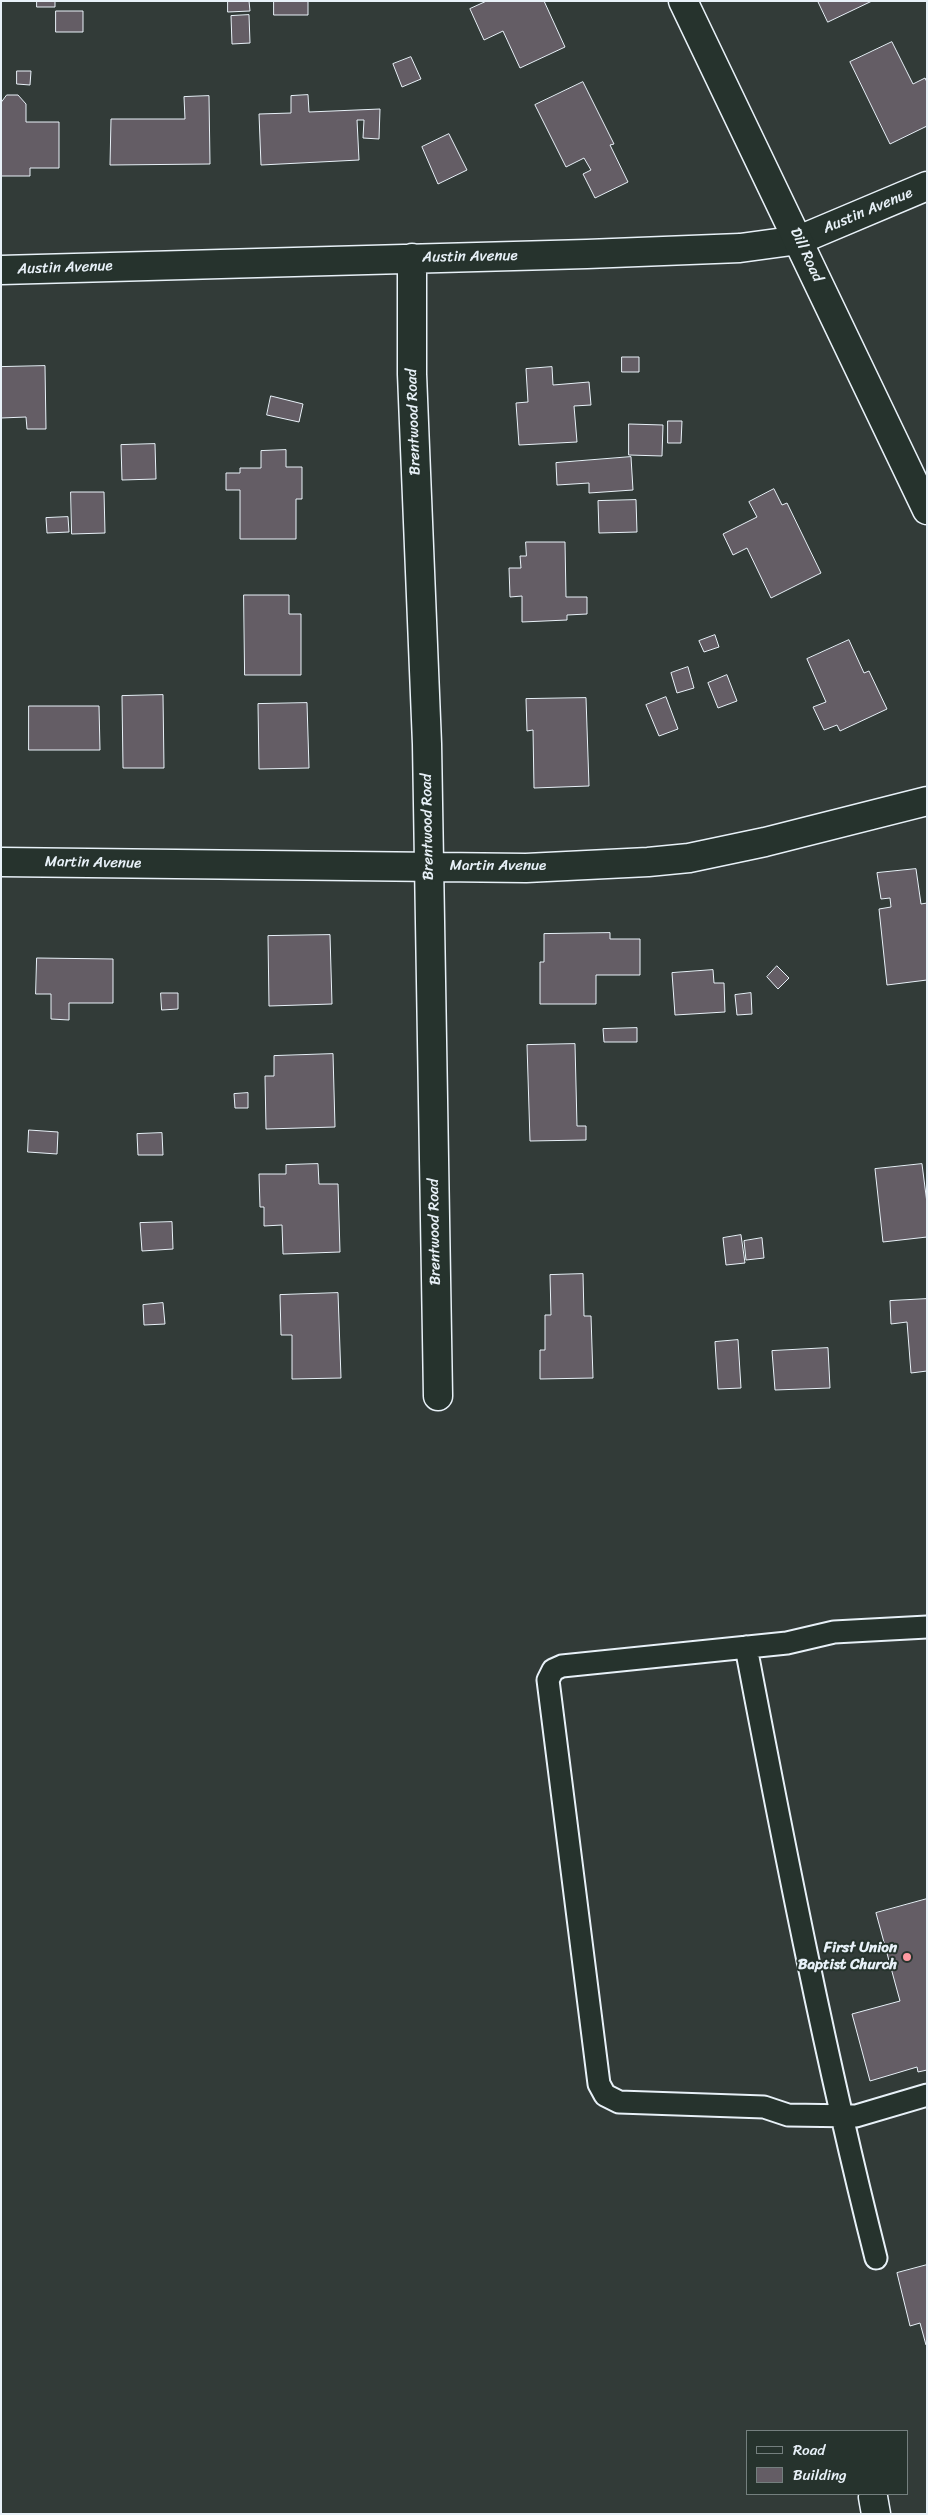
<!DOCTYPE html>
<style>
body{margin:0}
#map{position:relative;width:928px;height:2515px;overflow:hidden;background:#323b38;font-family:Sriracha,sans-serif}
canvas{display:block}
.frame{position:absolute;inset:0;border:2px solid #e8f1f8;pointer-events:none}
.legend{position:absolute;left:746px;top:2430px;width:162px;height:65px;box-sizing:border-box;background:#26332d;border:1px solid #747f7e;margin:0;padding:6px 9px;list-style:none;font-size:15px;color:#e8f1f8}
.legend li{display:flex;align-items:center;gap:10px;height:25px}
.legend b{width:25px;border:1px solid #747f7e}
</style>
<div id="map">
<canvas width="928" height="2515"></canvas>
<div class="frame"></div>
<ul class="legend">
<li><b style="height:6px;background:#26332d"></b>Road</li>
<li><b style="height:14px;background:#645d65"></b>Building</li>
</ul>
</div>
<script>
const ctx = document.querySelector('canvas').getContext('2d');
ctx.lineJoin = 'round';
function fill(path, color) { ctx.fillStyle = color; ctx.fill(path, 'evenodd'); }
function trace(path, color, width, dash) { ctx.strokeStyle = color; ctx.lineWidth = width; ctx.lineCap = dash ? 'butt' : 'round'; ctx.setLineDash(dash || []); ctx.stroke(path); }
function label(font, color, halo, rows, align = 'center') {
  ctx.font = font + ' Sriracha,sans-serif'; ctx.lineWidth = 4; ctx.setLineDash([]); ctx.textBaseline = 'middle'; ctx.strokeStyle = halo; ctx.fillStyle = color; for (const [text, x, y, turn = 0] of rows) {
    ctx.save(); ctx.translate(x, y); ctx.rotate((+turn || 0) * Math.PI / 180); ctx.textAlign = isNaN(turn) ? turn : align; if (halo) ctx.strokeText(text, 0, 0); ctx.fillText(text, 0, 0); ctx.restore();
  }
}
const building = new Path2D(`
 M37,1H55V7H37Z
 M228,1H249L250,11L228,12Z
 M274,1H308V15H274Z
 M487,1H544L565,47L520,68L503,31L484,40L470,9Z
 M818,1H872L828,22Z
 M56,11H83V32H56Z
 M249,15L250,43L232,44L231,16Z
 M892,42L913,84L925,78L927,82V126L890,144L850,62Z
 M411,57L421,79L402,87L393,64Z
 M17,71H31L30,85L17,84Z
 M583,82L614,144L610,145L628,182L595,198L583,174L591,170L584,158L566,167L535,105Z
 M7,95H18L26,104V122H59V168H30V176H1V103Z
 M308,95L309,112L380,109L379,139L363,138L364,120H357L359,160L261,165L259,114L291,113V96Z
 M209,96L210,164L110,165L111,119H185L184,97Z
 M449,134L467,170L438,184L422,147Z
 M622,357H639V372H622Z
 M45,366L46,429H27L26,417L1,418V367Z
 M552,367L553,385L589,382L591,405L574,406L577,442L519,445L516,403L528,402L526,369Z
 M271,396L303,404L299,422L267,415Z
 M668,421H682L681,443H668Z
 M629,424L663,425L662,456L629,455Z
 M155,444L156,479L122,480L121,445Z
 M286,450V467H302V499H296V539H240V490H226V473H240V468H261V451Z
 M631,457L633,490L589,493V483L557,485L556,463Z
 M774,489L782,505L787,503L821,573L771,598L747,548L733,555L723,534L757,517L749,502Z
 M71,492H104L105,533L72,534Z
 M636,500L637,532L599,533L598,501Z
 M68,517L69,532L47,533L46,518Z
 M526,542H565L566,597H587V614L567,615V620L522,622V596L510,597L509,568H521L520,556H526Z
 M244,595H289V614H301V675H245Z
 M715,635L719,647L704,652L699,641Z
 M849,640L864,673L869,671L887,709L840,731L837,725L824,730L813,707L826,702L807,659Z
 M688,667L694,688L677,693L671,673Z
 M727,675L737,701L718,708L708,683Z
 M163,695L164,768H123L122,696Z
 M666,697L678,729L659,736L646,705Z
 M586,698L589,786L534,788L533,730L527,731L526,699Z
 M307,703L309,768L259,769L258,704Z
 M29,706H99L100,750H29Z
 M916,869L921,904L927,903V980L887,985L879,909L891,907L890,898L881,899L877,873Z
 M610,933V939H640V975H596V1004H540V962H544V934Z
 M330,935L332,1004L269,1006L268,936Z
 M37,958L113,959V1003H69V1020L51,1019V994H36Z
 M777,966L789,978L778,989L767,977Z
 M713,970L714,983H724L725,1012L675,1015L672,973Z
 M161,993H178V1009L162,1010Z
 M751,993L752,1014L737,1015L735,995Z
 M637,1028V1042H604L603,1029Z
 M575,1044L577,1126H586V1140L530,1141L527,1045Z
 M333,1054L335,1127L266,1129L265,1076H274V1056Z
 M248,1093V1108H235L234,1094Z
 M29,1130L58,1132L57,1154L28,1152Z
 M162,1133L163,1155H138L137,1134Z
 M318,1164L319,1184H338L340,1252L283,1254L282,1225L264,1226V1207H260L259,1174H286V1165Z
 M922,1164L927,1203V1237L883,1242L875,1169Z
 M172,1222L173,1249L142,1251L140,1223Z
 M741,1235L745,1263L726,1265L723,1238Z
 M762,1238L764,1258L746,1260L744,1241Z
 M583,1274L584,1316H591L593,1378L540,1379V1350H545V1315H551L550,1275Z
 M338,1293L341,1378L292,1379V1335H281L280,1295Z
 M927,1299V1371L911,1373L907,1322L891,1324L890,1301Z
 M163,1303L165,1324L144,1325L143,1305Z
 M738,1340L741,1388L718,1389L715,1342Z
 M828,1348L830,1388L775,1390L772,1351Z
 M927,1899V2070L918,2072L917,2067L870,2081L852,2014L900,2001L876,1913Z
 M927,2265V2345H926L920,2323L910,2326L897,2273Z`);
fill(building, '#645d65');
trace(building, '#e8f1f8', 1);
const service = new Path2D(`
 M927,1627L834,1632L787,1643L562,1666L553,1670L548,1680L599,2084L605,2095L619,2102L764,2107L788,2115L856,2116L927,2095
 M746,1647C785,1852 825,2056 876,2258`);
const minor = new Path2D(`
 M412,258V374L427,744L438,1396
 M1,270L587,254L740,248L799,240L927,186
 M1,862L526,868L648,862L689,858L765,842L927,801
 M873,2497L876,2514`);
const tertiary = new Path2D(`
 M683,1L927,510`);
trace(service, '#e8f1f8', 25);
trace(minor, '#e8f1f8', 31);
trace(tertiary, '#e8f1f8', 31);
trace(service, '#26332d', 21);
trace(minor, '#26332d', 28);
trace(tertiary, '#26332d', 28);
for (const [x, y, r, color] of [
 [907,1957,5,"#ff9aa2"]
]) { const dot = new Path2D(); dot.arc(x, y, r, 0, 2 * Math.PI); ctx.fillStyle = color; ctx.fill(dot); trace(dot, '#26332d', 2); }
label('15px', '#e8f1f8', '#26332d', [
 ["Austin Avenue",868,211,-23],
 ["Dill Road",806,255,65],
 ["Austin Avenue",470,257,-1],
 ["Austin Avenue",65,268,-2],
 ["Brentwood Road",414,422,-92],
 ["Brentwood Road",428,827,-91],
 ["Martin Avenue",93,863,1],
 ["Martin Avenue",498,866],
 ["Brentwood Road",435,1232,-91]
]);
label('bold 15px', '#e8f1f8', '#26332d', [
 ["First Union",897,1948],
 ["Baptist Church",897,1965]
], 'right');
</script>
